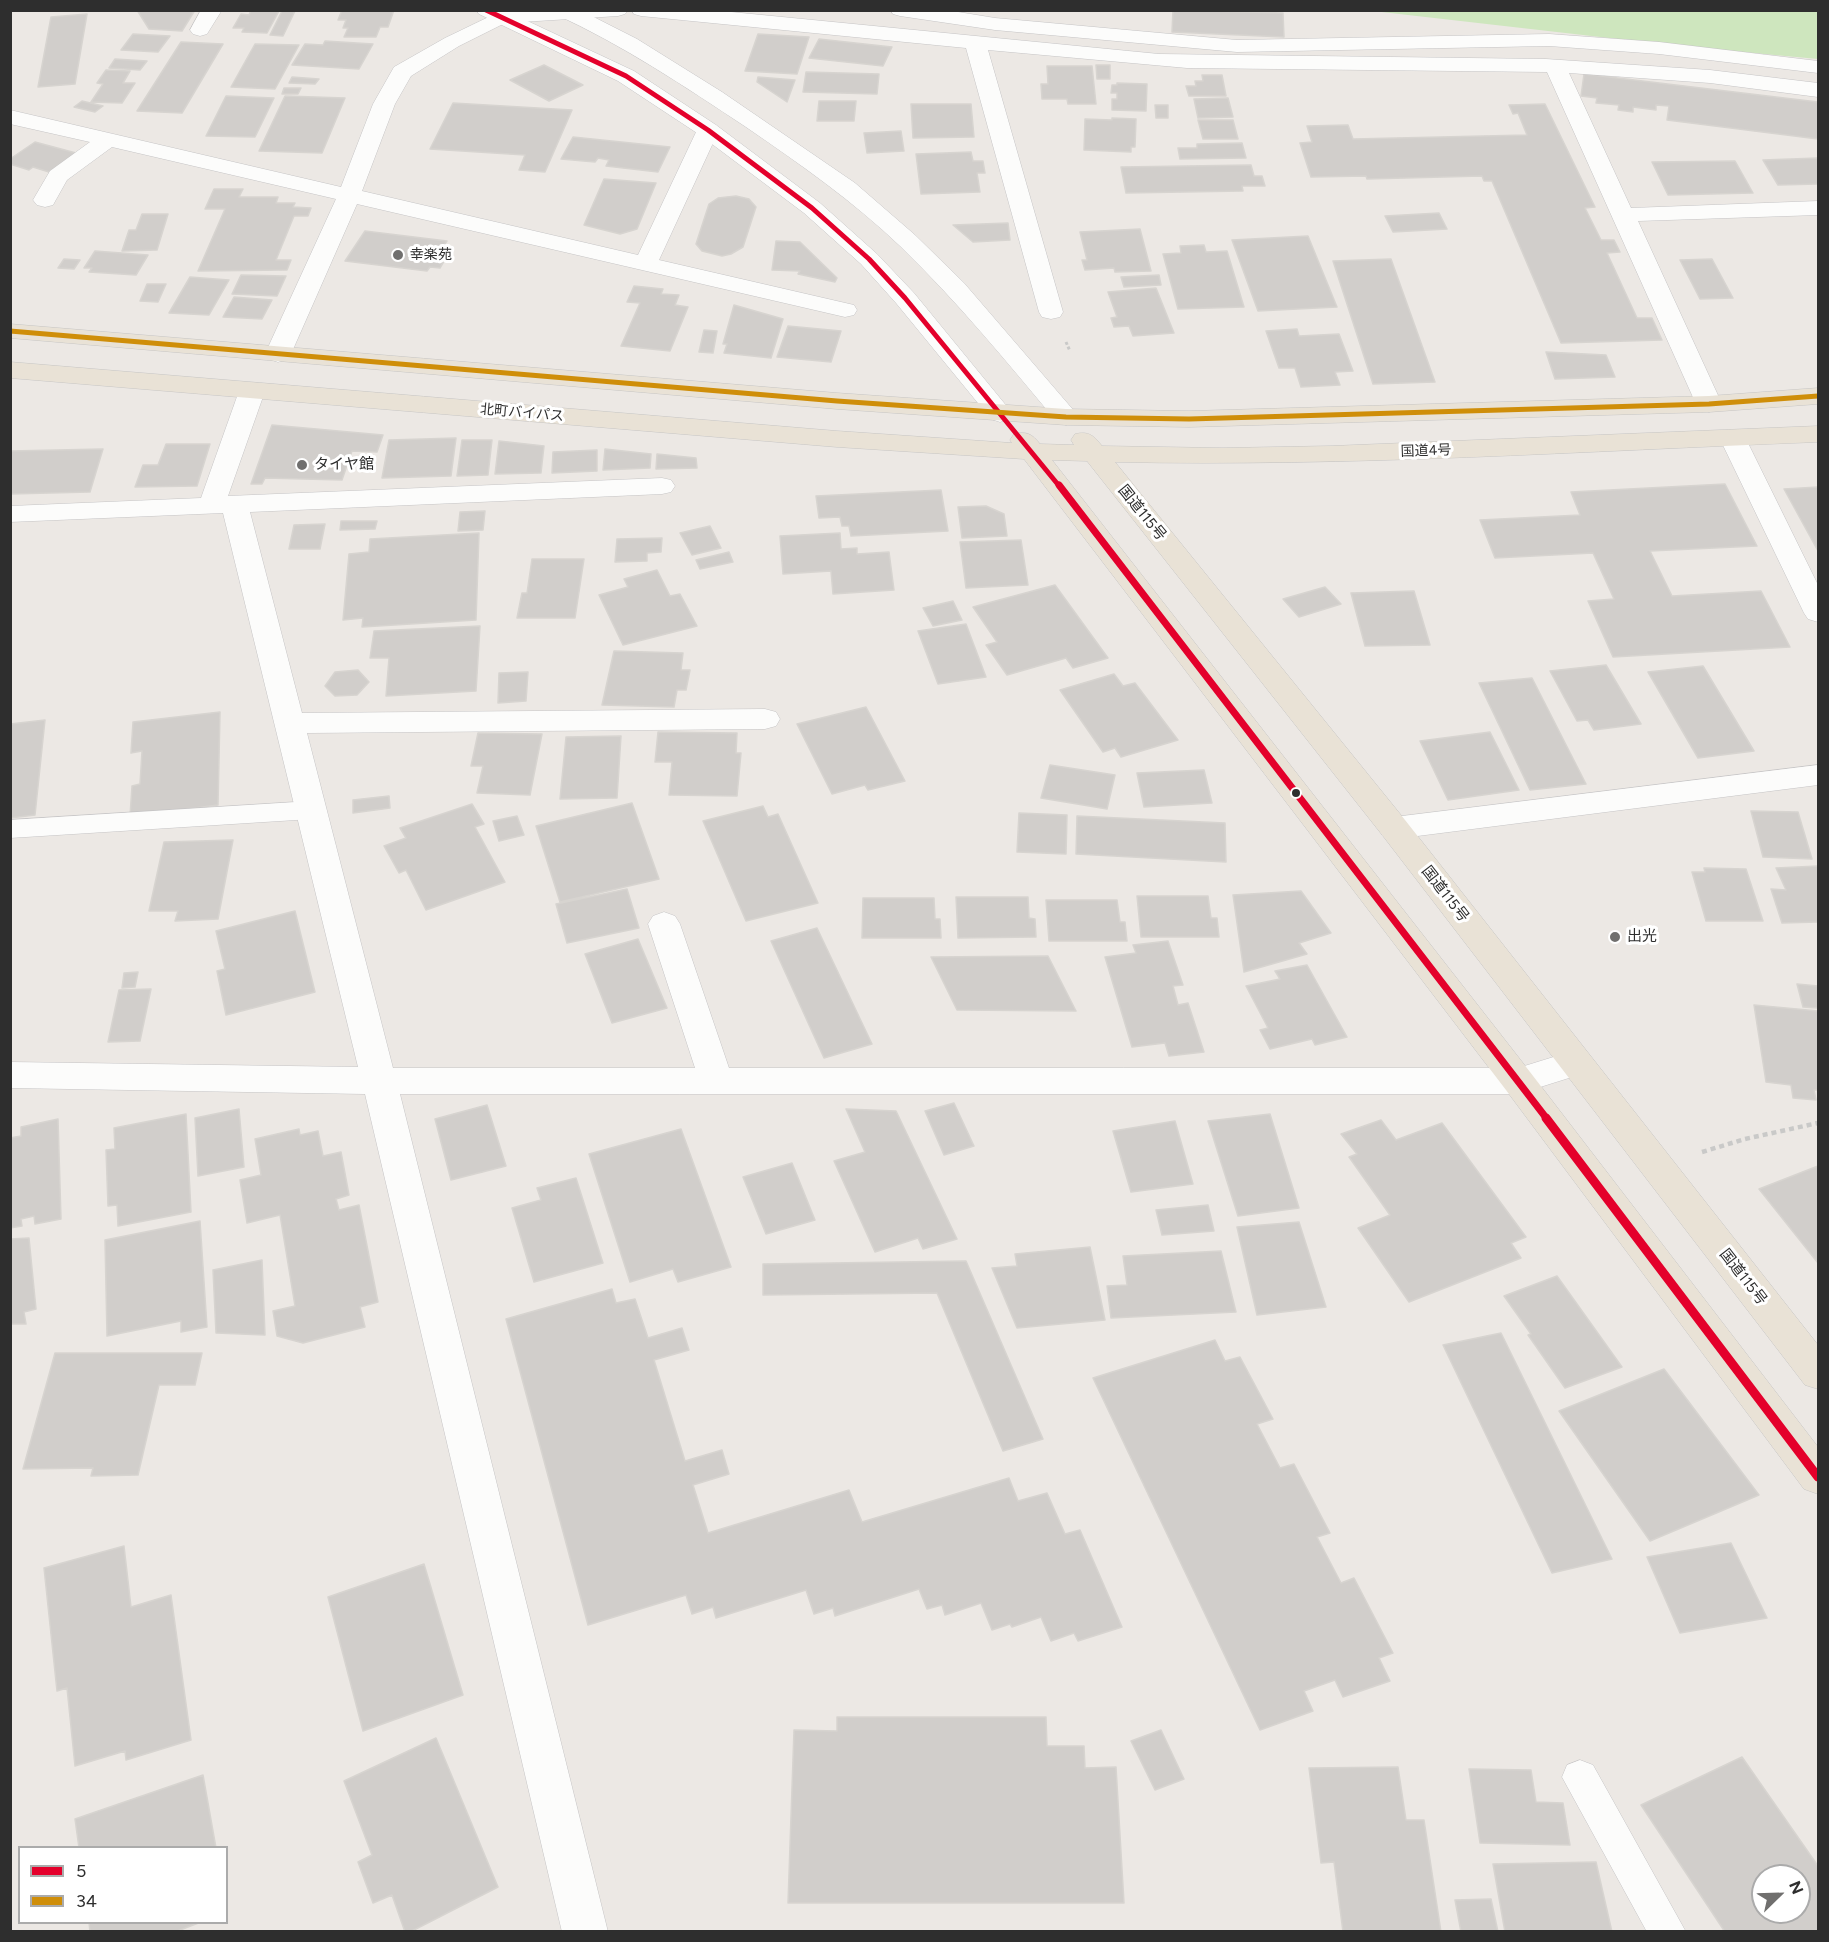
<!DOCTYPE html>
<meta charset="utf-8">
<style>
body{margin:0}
#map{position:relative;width:1829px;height:1942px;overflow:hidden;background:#ece8e4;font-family:Figtree,sans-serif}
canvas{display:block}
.frame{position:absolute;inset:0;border:12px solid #2e2e2e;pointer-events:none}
.legend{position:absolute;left:18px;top:1846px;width:210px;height:78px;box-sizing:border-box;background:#fff;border:2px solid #ababab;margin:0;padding:8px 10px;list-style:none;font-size:18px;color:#2e2e2e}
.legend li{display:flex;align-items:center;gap:12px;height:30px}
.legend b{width:30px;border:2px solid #ababab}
.north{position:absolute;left:1751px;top:1864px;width:60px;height:60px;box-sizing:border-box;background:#fff;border:2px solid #ababab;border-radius:50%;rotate:67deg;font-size:16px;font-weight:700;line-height:24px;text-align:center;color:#2e2e2e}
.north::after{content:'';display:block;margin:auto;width:21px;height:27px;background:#706f6e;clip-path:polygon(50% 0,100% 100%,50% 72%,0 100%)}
</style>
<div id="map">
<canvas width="1829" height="1942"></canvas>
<div class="frame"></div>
<ul class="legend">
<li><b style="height:8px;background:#e4002b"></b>5</li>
<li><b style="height:8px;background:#cf8e09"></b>34</li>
</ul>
<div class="north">N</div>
</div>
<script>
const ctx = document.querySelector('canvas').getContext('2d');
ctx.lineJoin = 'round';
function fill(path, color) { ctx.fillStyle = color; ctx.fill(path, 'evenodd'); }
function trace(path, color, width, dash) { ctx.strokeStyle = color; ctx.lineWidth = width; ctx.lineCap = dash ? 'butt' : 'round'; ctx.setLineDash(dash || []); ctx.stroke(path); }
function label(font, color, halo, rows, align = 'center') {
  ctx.font = font + ' Figtree,"Noto Sans JP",sans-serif'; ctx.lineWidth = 6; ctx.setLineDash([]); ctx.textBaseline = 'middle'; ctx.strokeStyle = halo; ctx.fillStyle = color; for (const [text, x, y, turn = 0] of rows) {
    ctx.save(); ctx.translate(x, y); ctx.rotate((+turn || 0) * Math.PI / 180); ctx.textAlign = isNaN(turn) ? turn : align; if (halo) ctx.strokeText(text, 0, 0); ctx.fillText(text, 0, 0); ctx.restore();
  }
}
fill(new Path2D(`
 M1373,11H1818V59L1688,47Z`), '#cee6be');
const building = new Path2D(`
 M137,10H195L182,31L149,29Z
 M251,10H252L279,11L267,33L242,32L244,28H233L241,14L249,15Z
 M342,10H394L388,27H380L376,37H344L348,28H343L346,20H338Z
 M1173,10L1283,13L1284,37L1172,32Z
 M282,11H295L283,36L270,35Z
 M87,14L75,84L38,87L51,17Z
 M133,34L170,36L158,52L121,50Z
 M758,34L809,37L797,74L745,71Z
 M819,39L892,47L883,66L809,58Z
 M325,41L373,44L359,69L292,65L305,44L323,45Z
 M181,42L223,44L182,113L137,111Z
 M255,44L299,45L275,89L231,87Z
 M115,59L147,61L140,70L109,68Z
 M544,65L583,85L549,101L510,80Z
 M1096,65H1110V79H1097Z
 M1047,66H1092L1096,104H1068L1067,99H1042L1041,84H1048Z
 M106,70L130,71L123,83H135L122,103L91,102L103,84L97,83Z
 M806,72L879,74L877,94L803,92Z
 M1584,74L1818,102V139L1667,120L1669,106L1656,105V110L1633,107V112L1618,110L1619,105L1596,103L1597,98L1581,96Z
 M1202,75H1222L1226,96H1189L1186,86H1196L1195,81H1203Z
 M292,77L319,79L315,84L289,83Z
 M758,77L795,80L787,102L757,82Z
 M1117,83L1147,84L1146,111L1112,110V99H1117V93H1111L1112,85H1117Z
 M284,88H301L298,94H282Z
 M226,96L274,98L255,137L206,136Z
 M285,96L345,98L322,153L259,151Z
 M1228,98L1233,117L1198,118L1194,99Z
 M82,101L103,106L95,112L74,107Z
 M819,101H856L854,121H817Z
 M453,103L572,110L545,172L519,170L525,155L430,149Z
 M911,104H971L974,137L913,138Z
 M1545,104L1595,207L1585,208L1601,240H1614L1620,252L1607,253L1637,318H1652L1662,340L1561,343L1492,181H1484L1482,176L1367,179L1366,176L1311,177L1300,143L1312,142L1307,126L1348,125L1353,139L1527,135L1518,113L1513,114L1509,105Z
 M1155,105H1168V118H1156Z
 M1112,118L1136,119L1135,147H1131V152L1084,150L1085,119L1112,120Z
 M1198,120H1233L1238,139H1203Z
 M901,131L904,151L867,153L864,133Z
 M573,137L670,147L658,172L606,166L609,160L598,158L595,162L561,159Z
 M35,142L76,153L49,172L33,167L29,170L10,164V159Z
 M1242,143L1246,158L1180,159L1178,148H1197V144Z
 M971,152L973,161H983L985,173H977L980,192L921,194L916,154Z
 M1818,158V184L1778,185L1763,160Z
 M1735,161L1753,193L1668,195L1652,162Z
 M1251,165L1254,176H1262L1265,186H1242L1243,191L1126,193L1121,167Z
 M604,179L656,183L637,229L620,234L584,225Z
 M214,189H243L239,197H278L276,203H295L293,207L311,208L308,216H294L276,260H291L287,270L198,271L225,209H205Z
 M736,196L749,199L756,207L743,247L731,254L722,256L702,251L696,244L709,204L718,198Z
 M1439,213L1447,229L1393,232L1385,216Z
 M142,214H168L157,250L122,251L129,230H136Z
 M1008,223L1010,240L973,242L953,225Z
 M1140,229L1151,271L1115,272L1114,268L1085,270L1082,260H1087L1080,232Z
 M365,231L447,241L442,248L451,249L440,268L430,267L427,271L345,261Z
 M1308,236L1337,307L1258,311L1232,240Z
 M776,241L800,242L837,278L835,282L798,274L800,271L772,270Z
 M1204,245L1206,252L1227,251L1244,307L1178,309L1163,254L1181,253L1180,246Z
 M95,251L148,255L136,275L89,272L92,268H84Z
 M64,259L80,260L74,269L58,268Z
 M1391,259L1435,382L1373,384L1333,261Z
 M1712,259L1733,298L1700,299L1680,260Z
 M241,275L286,276L277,296L232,294Z
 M1159,275L1161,285L1124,287L1121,277Z
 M190,277L229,280L209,315L169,313Z
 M147,284H166L158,302L140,301Z
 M634,286L663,289L661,294L679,295L675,305L688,307L670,351L621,346L640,303L627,302Z
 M1156,288L1174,333L1133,336L1129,326L1114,327L1111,318L1117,317L1108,292Z
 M234,297L272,300L262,319L223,317Z
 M734,305L783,319L771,358L724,353L727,344H723Z
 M788,326L841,331L831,362L777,357Z
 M1297,329L1299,336L1339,334L1353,371L1335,372L1340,385L1301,387L1295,368H1279L1266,331Z
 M704,330L717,331L713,353L699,352Z
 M1546,352L1606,355L1615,377L1555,379Z
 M272,425L383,435L377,452L352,451L342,480L265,478L262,484H251Z
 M456,438L451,476L382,478L389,440Z
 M462,440H492L488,475L457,476Z
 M499,441L544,446L541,473L495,474Z
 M166,444H210L197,486L135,487L143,465H158Z
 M103,449L90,492L10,494V451Z
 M605,449L651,454L650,468L603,470Z
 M597,450V471L552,473L553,452Z
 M657,454L696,458L697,468L656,469Z
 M1725,484L1757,546L1650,551L1672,596L1761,591L1790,647L1613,657L1588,601L1614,599L1593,553L1495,558L1480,520L1580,515L1571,492Z
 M1818,487V551L1784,489Z
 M941,490L948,531L851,536L849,526H842L840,517L819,518L816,496Z
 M986,506L1004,514L1007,536L962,538L958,507Z
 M485,511L483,530L458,531L460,512Z
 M341,521H377L375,529L340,530Z
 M325,524L320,549H289L294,525Z
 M710,526L721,548L692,555L680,533Z
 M479,533L476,620L362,627L363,618L343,620L349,554L369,552L370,539Z
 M840,533L841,549L857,548V554L889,552L894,590L833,594L831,571L783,574L780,536Z
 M662,538L661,552L647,553V561L615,562L617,539Z
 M1021,540L1028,585L966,588L960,542Z
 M729,552L733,562L700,569L696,560Z
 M532,559H584L575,618H517L522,593H527Z
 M657,570L670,596L680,594L697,626L623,645L599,595L628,587L624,579Z
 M1055,585L1108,658L1073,668L1066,658L1007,675L986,645L997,642L973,607Z
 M1325,587L1341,604L1299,617L1283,599Z
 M1414,591L1430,645L1365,646L1351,593Z
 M953,601L962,620L933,626L923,608Z
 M966,624L986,677L938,684L918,631Z
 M480,626L476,691L386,696L389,658H370L374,631Z
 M614,651L683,653L681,670H690L686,690H677L674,707L602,705Z
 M1606,665L1641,724L1594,730L1588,720L1577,721L1550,671Z
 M1703,666L1754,751L1698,758L1648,672Z
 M358,670L369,682L357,695L335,696L325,686L335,672Z
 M528,672L526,701L498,703L499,673Z
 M1114,674L1123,686L1135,683L1178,740L1121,757L1115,748L1103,752L1060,690Z
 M1532,678L1586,784L1530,790L1479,683Z
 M866,707L905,781L868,790L865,785L832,794L797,724Z
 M220,712L218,805L130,816L132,786L140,784L142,751L131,753L133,722Z
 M45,720L35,815L10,818V724Z
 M658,732L737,733L736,753H741L737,796L669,795L672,762H655Z
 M1490,732L1519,790L1448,800L1420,741Z
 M478,733L542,734L530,795L477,793L483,766H471Z
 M621,736L617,798L560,799L566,737Z
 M1050,765L1115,775L1107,809L1041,798Z
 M1204,770L1212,803L1144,807L1137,773Z
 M389,796L390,808L353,813V800Z
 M632,803L659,879L560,902L536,826Z
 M472,804L484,824L475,827L505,882L426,910L406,870L399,873L384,846L406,838L400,828Z
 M763,806L768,817L778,814L818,903L746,921L703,821Z
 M1751,811L1798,812L1812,859L1763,857Z
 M1019,813L1067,815L1066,854L1017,852Z
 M517,816L524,835L499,841L493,821Z
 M1077,816L1225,823L1226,862L1076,854Z
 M233,840L218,919L175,921L178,911H149L164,842Z
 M1818,866V922L1782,923L1771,889L1786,890L1776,868Z
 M1704,868L1746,869L1763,921H1706L1692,872H1705Z
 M627,889L639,928L567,943L556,904Z
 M1301,891L1331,933L1299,943L1307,954L1244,972L1233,895Z
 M1137,896H1208L1211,918H1217L1219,937H1141Z
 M956,897H1028L1029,918L1035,919L1036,937L958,938Z
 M863,898H934L935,919H940L941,938H862Z
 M1046,900H1117L1120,922H1125L1127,941H1049Z
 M295,911L315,992L226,1015L217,971L225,969L216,931Z
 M817,928L872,1044L824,1058L771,941Z
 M638,939L667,1008L612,1023L585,954Z
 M1168,941L1183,985L1173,986L1178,1005L1188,1003L1204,1052L1169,1056L1165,1043L1132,1047L1105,957L1136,953L1133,945Z
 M1048,956L1076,1011L957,1010L931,957Z
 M1307,965L1347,1037L1315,1045L1312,1039L1270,1049L1260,1030L1268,1028L1246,986L1280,979L1275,971Z
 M138,972L135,987L122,988L124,973Z
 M1797,984L1818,986V1008L1803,1007Z
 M151,989L140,1041L108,1042L119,990Z
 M1754,1005L1818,1011V1090H1814L1816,1100L1793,1098L1791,1085L1766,1082Z
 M954,1103L974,1146L944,1155L925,1111Z
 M487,1105L506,1166L451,1180L435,1119Z
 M239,1109L244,1167L198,1176L195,1118Z
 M846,1109L896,1111L957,1239L923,1249L918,1238L875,1252L834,1161L865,1152Z
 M186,1114L191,1212L118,1226L117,1205L108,1206L106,1150L115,1149L114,1128Z
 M1270,1114L1299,1208L1238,1216L1208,1121Z
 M58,1119L61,1219L35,1224L34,1216L21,1219L22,1226L10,1228V1138L21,1136V1127Z
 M1381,1120L1396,1140L1442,1123L1526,1237L1511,1243L1521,1258L1409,1302L1358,1228L1390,1215L1349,1157L1357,1154L1341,1134Z
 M1175,1121L1193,1184L1131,1192L1113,1131Z
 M299,1129L300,1135L318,1131L323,1156L341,1152L349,1195L336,1199L339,1210L359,1205L378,1302L360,1307L365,1327L303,1343L277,1336L273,1311L295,1306L280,1215L247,1223L240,1180L261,1175L255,1139Z
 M681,1129L731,1267L678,1282L673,1269L630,1282L589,1154Z
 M792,1163L815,1220L766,1234L743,1177Z
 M1818,1166V1263L1759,1189Z
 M576,1178L603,1263L534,1282L512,1208L541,1200L537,1188Z
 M1208,1205L1214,1231L1162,1235L1156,1210Z
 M200,1221L207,1327L181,1332V1321L107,1336L105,1240Z
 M1299,1222L1326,1307L1257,1315L1237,1227Z
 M29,1238L36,1309L24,1312L26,1324H10V1239Z
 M1090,1247L1105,1320L1017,1328L992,1268L1017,1266L1015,1254Z
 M1221,1251L1236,1312L1111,1318L1107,1286L1127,1285L1123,1256Z
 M262,1260L265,1335L216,1333L213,1270Z
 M966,1261L1043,1439L1003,1451L937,1293L763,1295V1264Z
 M1557,1276L1622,1367L1565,1388L1528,1335L1531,1334L1504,1296Z
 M612,1289L616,1303L635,1299L648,1338L682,1328L689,1350L654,1360L685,1461L722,1450L729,1474L693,1485L708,1533L849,1490L862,1522L1009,1478L1018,1501L1047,1493L1065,1534L1080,1530L1122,1627L1078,1641L1074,1633L1051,1641L1041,1617L1012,1627L1010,1624L992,1630L981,1603L945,1615L942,1605L927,1609L919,1589L835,1616L833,1608L814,1614L806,1590L716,1618L713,1607L692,1614L686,1595L588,1625L506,1319Z
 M1501,1333L1612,1559L1552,1573L1443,1345Z
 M1215,1340L1225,1361L1240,1357L1273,1419L1257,1424L1280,1468L1294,1464L1330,1533L1317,1537L1341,1583L1354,1578L1393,1653L1379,1658L1390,1681L1343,1697L1335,1680L1304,1691L1313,1711L1260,1730L1093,1378Z
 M55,1353H202L195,1385H159L138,1475L91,1476L93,1468L23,1469Z
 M1664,1369L1759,1495L1650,1541L1559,1411Z
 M1731,1543L1767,1618L1680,1633L1647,1557Z
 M124,1546L131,1607L171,1595L191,1740L126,1760L125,1751L75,1766L67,1688L57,1691L44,1568Z
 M424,1564L463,1695L363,1731L328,1597Z
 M837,1717H1046L1047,1746H1084L1085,1768L1116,1767L1124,1903H788L794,1730L837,1731Z
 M1161,1730L1184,1779L1155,1790L1131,1741Z
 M436,1738L498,1887L410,1932H405L392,1895L373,1903L358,1862L372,1855L344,1781Z
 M1742,1757L1818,1866V1932H1725L1641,1805ZM1763,1876H1799V1912H1763Z
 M1398,1767L1406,1820H1424L1441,1932H1343L1334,1862L1321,1863L1309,1768Z
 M1469,1769L1531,1770L1536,1802L1563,1803L1570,1845L1480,1843Z
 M203,1775L216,1848H79L75,1819Z
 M1596,1862L1612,1932H1505L1493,1864Z
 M1491,1899L1498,1932H1461L1455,1900Z
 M89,1922H201L175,1932H90Z`);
fill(building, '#d1cecb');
trace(building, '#d7d4d0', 1.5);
const service = new Path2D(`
 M312,801L321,804L325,810L321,816L312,819L10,838V820Z
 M1580,1760L1593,1765L1686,1932H1647L1562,1777L1567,1765Z`);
const pedestrian = new Path2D(`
 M890,10H946L995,18L1237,40L1549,34L1659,42L1818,61V73L1659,54L1549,46L1237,52L995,30L900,16L893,14Z`);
const minor = new Path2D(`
 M201,10H222L207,34L200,36L193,34L190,30Z
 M628,10L625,14L618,16L505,23L459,46L411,76L395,104L362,191L638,255L697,130L700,125L708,123L716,125L719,130L659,260L854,305L857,310L854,315L845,317L357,204L291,354L287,359L278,362L269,359L265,354L336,199L112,147L67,180L53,205L45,207L37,205L33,200L50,171L90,142L10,124V110L341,187L373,104L394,67L445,38L501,11Z
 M631,10H711L1159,54L1546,59L1710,70L1818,83V97L1710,83L1569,73L1631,208L1818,201V215L1638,221L1722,404L1718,409L1709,412L1700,409L1696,404L1547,72L1187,68L988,50L1063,312L1060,317L1051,319L1042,317L1039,312L966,48L641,16L634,14Z
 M252,383L261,386L265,391L228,496L662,478L671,480L675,486L671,492L662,494L250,512L302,713L765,709L776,712L780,719L776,726L765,729L307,733L393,1068H695L648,924L653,916L664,912L675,916L680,924L729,1068H1518L1576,1050L1588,1054L1593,1063L1588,1072L1518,1094H400L608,1932H562L365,1094L10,1088V1062L358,1067L223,513L10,522V506L201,498L239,391L243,386Z
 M1733,431L1742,433L1746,439L1818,585V622L1808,619L1804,613L1720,439L1724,433Z
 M1818,765V785L1394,839L1383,836L1378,828L1383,820L1394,817Z`);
const tertiary = new Path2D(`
 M476,10H504L634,71L716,125L820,203L877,254L914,293L1009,409L1013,414L1009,419L1000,422L991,419L896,303L861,264L804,213L700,135L618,81L479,14Z
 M552,10H580L637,39L722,92L855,183L915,235L964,283L1075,412L1079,417L1075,422L1066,425L1057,422C1007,362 957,301 900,246C853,201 800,164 746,127C684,86 623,45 555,14Z`);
const trunk = new Path2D(`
 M10,324L837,393L1066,409L1189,411L1709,396L1818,388V404L1709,412L1189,427L1066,425L837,409L10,338Z
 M10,362L837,431L1012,443L1010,440L1014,434C1027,431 1032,434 1040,444L1074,445L1071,440L1075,434C1089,431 1093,435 1102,446L1222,448L1331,446L1818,426V442C1584,451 1350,467 1115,462L1405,820L1818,1345V1389L1805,1385L1383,836L1087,461L1052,460L1530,1072L1818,1447V1494L1804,1489L1506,1090L1024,459L837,447L10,378Z`);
trace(service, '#c5c4c5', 1);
trace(pedestrian, '#c5c4c5', 1);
trace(minor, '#c5c4c5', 1);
trace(tertiary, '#c5c4c5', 1);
trace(trunk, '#c6c5c4', 1);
trace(new Path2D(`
 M1066,342L1070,351`), '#c9c9c8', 3, [3, 2]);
trace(new Path2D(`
 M1702,1152L1745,1139L1818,1123`), '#c9c9c8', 4.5, [5, 4]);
fill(service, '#fcfcfb');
fill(pedestrian, '#fcfcfb');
fill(minor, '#fcfcfb');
fill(tertiary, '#fcfcfb');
fill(trunk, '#e9e2d6');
trace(new Path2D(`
 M486,10L626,76L708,130L812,208L869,259L905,298L1060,487`), '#e4002b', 5);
trace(new Path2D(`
 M1059,485L1547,1119`), '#e4002b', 7);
trace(new Path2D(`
 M1546,1118L1818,1477`), '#e4002b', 9);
trace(new Path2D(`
 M10,331L837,401L1066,417L1189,419L1709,404L1818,396`), '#cf8e09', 5);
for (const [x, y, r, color] of [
 [398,255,6,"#706f6e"],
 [302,465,6,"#706f6e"],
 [1296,793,5,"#2e2e2e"],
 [1615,937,6,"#706f6e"]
]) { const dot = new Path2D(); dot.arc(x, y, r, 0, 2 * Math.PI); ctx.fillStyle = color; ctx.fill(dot); trace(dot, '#fff', 2); }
label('14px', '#2e2e2e', '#fff', [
 ["幸楽苑",410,255]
], 'left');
label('14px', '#2e2e2e', '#fff', [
 ["北町バイパス",522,413,5],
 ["国道4号",1426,451,-2]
]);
label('15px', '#2e2e2e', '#fff', [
 ["タイヤ館",314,465],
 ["出光",1627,937]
], 'left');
label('15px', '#2e2e2e', '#fff', [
 ["国道115号",1142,513,51],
 ["国道115号",1445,894,52],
 ["国道115号",1743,1277,52]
]);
</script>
